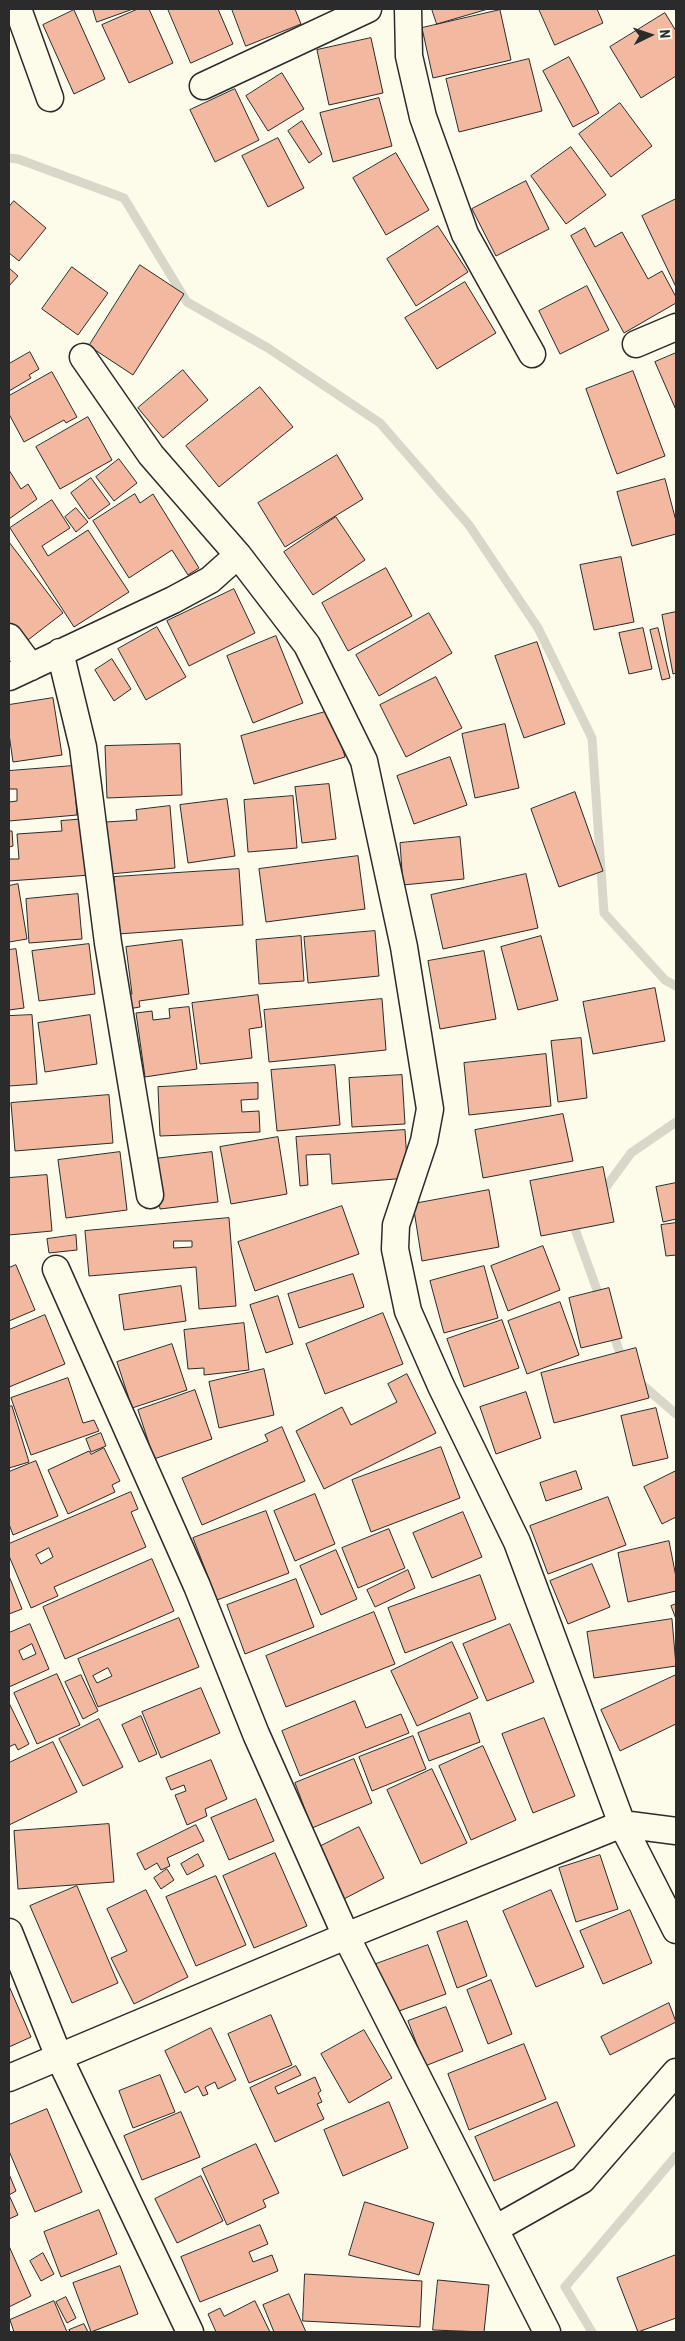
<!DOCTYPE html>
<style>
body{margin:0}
#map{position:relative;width:685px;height:2341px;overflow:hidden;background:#fdfbea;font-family:"Roboto Condensed",sans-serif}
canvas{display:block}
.frame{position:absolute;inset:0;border:10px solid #2b2b2b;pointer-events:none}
.north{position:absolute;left:625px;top:10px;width:50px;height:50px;-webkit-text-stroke:4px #fdfbea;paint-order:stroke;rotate:86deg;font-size:14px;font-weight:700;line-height:20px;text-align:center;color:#2b2b2b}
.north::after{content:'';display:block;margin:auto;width:18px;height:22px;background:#2b2b2b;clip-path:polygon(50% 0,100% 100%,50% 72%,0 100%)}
</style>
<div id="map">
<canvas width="685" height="2341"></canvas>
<div class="frame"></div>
<div class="north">N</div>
</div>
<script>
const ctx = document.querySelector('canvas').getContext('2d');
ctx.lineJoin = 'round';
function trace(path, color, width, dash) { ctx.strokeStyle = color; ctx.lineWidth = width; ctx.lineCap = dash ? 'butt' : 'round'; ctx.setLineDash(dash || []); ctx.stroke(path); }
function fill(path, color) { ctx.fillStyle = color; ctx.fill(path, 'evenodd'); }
trace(new Path2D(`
 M9,158L18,159L124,198L187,302L268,348L380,423L469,525L538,628L592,738L604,913L665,980L676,986
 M601,1194L631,1153L676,1122
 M581,1221L575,1229L601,1301
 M612,1330L623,1362
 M639,1382L676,1414
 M592,2332L565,2287L676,2156`), '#d8d7c9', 9);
const building = new Path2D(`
 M93,9H133L97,22Z
 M138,9H149L173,63L129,83L102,25Z
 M168,9H218L233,44L191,63Z
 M232,9H295L301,24L246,46Z
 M432,9H488L437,24Z
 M539,9H597L603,23L555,45Z
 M74,10L105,79L74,94L43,25Z
 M500,10L511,60L433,78L422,28Z
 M665,13L676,31V76L641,98L610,47Z
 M371,38L383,93L329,105L317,50Z
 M569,57L599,113L573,127L543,71Z
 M529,59L542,111L459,132L446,79Z
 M282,73L304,109L268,131L246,96Z
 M235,89L259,140L215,162L190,110Z
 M379,98L392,146L333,162L320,113Z
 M620,103L652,146L611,177L579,134Z
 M302,121L322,154L309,163L288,131Z
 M278,138L304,188L268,207L242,156Z
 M571,147L606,195L566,224L531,176Z
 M396,153L429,210L386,235L353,178Z
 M526,181L549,229L496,256L472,209Z
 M676,199V287L642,216Z
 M14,201L46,228L19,261L9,253V207Z
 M438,226L468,272L416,306L387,259Z
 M585,228L595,247L622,232L648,279L662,271L676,297V303L624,333L571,236Z
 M140,265L184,294L133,375L89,346Z
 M72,267L108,293L78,335L42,309Z
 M9,268L18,276L9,286Z
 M465,282L496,333L437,369L405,318Z
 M587,286L609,330L560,354L539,311Z
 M30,352L39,369L29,375L31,378L9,391V364Z
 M676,353V410L655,362Z
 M183,370L208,400L163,438L138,408Z
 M633,371L665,456L617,474L586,389Z
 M52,372L77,417L66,423L64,420L24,442L9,414V396Z
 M260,387L293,427L219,487L186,446Z
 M88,417L112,460L60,489L36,447Z
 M337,455L363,499L285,547L258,503Z
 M119,459L137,483L114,501L96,477Z
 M9,470L21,489L28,484L37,499L9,519Z
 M91,478L110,504L89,519L71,493Z
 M665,479L676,521V534L632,546L617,492Z
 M135,494L140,503L153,494L199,568L188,575L172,550L129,578L93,521Z
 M52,500L70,528L42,546L48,556L88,530L129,592L74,627L10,528Z
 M76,508L88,522L76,532L65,517Z
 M336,517L365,560L313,595L284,552Z
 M9,542L63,613L24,643L9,624Z
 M621,557L634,622L594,630L580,565Z
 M386,568L412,616L348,651L322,603Z
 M234,589L255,633L189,666L167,621Z
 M676,612V673L673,674L662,615Z
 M429,613L452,653L379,696L356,655Z
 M157,627L186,677L146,700L118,649Z
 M643,628L652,669L629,674L619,633Z
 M658,628L670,678L662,680L650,630Z
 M276,636L303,703L253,723L227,656Z
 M537,642L565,724L524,738L495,656Z
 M112,659L131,689L114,701L95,670Z
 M436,677L462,728L406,757L380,705Z
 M53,698L62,755L13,762L9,734V705Z
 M332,710L345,757L254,784L241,736Z
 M505,724L519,788L475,798L462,734Z
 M180,744L182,795L107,798L105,746Z
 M450,757L467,805L414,824L397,776Z
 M73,766L77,815L9,821V802L17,801V789H9V771Z
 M329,784L336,839L302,843L295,787Z
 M575,792L603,871L559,887L531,809Z
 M293,796L297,848L248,852L244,800Z
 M227,799L235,856L188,863L180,805Z
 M170,806L175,868L110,874L106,822L137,820L136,810Z
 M86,819L90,875L9,881V859H19L17,834L62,831L61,821Z
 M9,831H12L13,846L9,847Z
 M460,837L464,879L403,885L400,843Z
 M358,856L365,909L266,922L259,869Z
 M239,869L243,925L118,934L114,877Z
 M526,874L538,928L443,949L431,895Z
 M18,884L27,939L9,942V886Z
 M78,894L82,939L29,943L26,899Z
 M375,931L379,976L308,983L304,937Z
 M301,936L304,981L259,984L256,940Z
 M541,936L558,1000L518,1010L501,947Z
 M182,940L189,994L139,1001L140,1007L128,1009L126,995L132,994L126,947Z
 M89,944L95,994L39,1001L32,951Z
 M16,949L24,1008L9,1010V950Z
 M484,951L496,1019L440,1029L428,961Z
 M655,988L665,1041L593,1054L583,1002Z
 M258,995L262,1027L249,1029L252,1058L200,1064L192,1003Z
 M382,999L386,1050L269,1062L264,1010Z
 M189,1007L197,1069L145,1077L136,1013L152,1011L153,1020L170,1018L169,1009Z
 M32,1015L37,1084L9,1086V1016Z
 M90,1015L97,1064L45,1072L38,1023Z
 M581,1038L587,1098L558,1102L551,1041Z
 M546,1054L551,1106L469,1115L464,1063Z
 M335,1065L340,1125L277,1131L271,1070Z
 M402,1075L405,1124L352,1127L349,1078Z
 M258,1083V1099L241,1100L242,1112L259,1111L260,1132L160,1136L158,1087Z
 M109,1095L113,1143L15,1151L11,1103Z
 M563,1114L573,1161L483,1178L475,1130Z
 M405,1130L408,1178L332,1184L330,1154L306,1155L308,1185L300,1186L296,1137Z
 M278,1137L287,1194L231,1204L220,1147Z
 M120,1152L127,1210L66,1218L58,1160Z
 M212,1152L218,1202L160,1209L154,1159Z
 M603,1167L614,1222L541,1236L530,1181Z
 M47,1175L52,1231L9,1235V1178Z
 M676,1183V1219L663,1222L656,1187Z
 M489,1190L499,1247L422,1261L413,1204Z
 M342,1206L359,1254L255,1291L238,1242Z
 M229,1218L236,1306L199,1309L196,1267L89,1276L85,1231ZM174,1241H192V1247L174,1248Z
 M676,1223V1255L666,1256L661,1225Z
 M76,1235L77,1250L49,1253L47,1239Z
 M543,1246L560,1290L508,1311L491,1266Z
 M16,1265L35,1310L9,1321V1268Z
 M484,1266L498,1318L444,1333L430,1281Z
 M353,1274L364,1307L299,1328L288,1294Z
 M181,1286L186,1321L124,1330L119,1295Z
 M609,1288L622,1338L581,1348L569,1298Z
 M278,1296L293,1344L266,1353L250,1305Z
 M560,1302L579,1355L527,1374L508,1321Z
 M383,1313L403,1364L325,1394L306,1344Z
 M45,1315L65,1364L9,1387V1330Z
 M502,1320L519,1368L464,1387L447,1339Z
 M244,1323L249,1370L204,1375V1368L188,1369L184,1330Z
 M172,1344L187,1390L132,1408L117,1362Z
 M636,1348L649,1398L554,1423L541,1373Z
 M264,1369L274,1415L219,1428L209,1382Z
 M407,1374L436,1433L324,1489L296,1431L342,1407L351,1425L397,1402L388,1384Z
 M68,1378L83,1423L94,1420L99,1431L31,1455L11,1398Z
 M195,1390L212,1439L154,1459L138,1410Z
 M526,1392L541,1438L496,1454L480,1407Z
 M12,1406L29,1462L9,1468V1407Z
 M656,1408L668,1458L633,1466L621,1416Z
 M282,1427L305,1481L202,1525L182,1478L268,1441L265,1435Z
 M101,1433L106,1446L91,1452L86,1439Z
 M441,1447L460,1498L371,1532L352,1480Z
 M104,1448L120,1481L112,1485L115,1492L68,1514L48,1470L89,1451L91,1454Z
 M36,1461L58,1516L13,1535L9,1524V1472Z
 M576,1471L582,1489L546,1501L540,1483Z
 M676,1471V1517L662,1524L644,1487Z
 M131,1492L138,1509L131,1512L146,1547L54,1587L58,1596L31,1608L9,1556V1544ZM49,1548L53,1557L41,1564L36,1555Z
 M315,1494L335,1544L295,1561L274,1511Z
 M608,1497L626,1545L548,1574L530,1526Z
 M266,1511L289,1573L217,1600L193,1538Z
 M463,1512L482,1557L432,1578L413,1533Z
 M389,1529L405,1568L358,1588L342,1548Z
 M669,1541L676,1577V1591L628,1602L618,1553Z
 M336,1550L357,1599L321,1615L300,1566Z
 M152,1559L174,1611L65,1659L43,1607Z
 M592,1564L610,1607L568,1624L550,1581Z
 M408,1570L415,1588L375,1607L367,1590Z
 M480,1575L496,1619L405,1653L388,1608Z
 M9,1576L22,1609L9,1614Z
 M296,1579L314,1627L245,1654L227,1605Z
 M676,1604V1619L671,1606Z
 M374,1612L395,1664L286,1707L266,1656Z
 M179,1618L199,1667L98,1707L78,1659ZM108,1668L112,1676L97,1683L93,1676Z
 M672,1619L676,1666L594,1678L587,1632Z
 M30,1624L49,1669L9,1687V1633ZM32,1644L36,1654L23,1660L19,1651Z
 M510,1624L534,1682L487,1701L463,1644Z
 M452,1642L478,1698L417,1726L391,1671Z
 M57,1674L80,1725L37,1744L14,1693Z
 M81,1675L98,1711L83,1719L65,1682Z
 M676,1675V1724L620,1751L601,1710Z
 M201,1688L220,1733L161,1758L142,1712Z
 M355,1701L366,1728L401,1714L409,1733L300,1776L282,1731Z
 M9,1703L29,1744L18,1750L15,1744L9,1747Z
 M470,1713L480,1742L429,1761L418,1733Z
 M141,1716L157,1754L139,1762L122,1725Z
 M544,1718L575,1796L533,1813L502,1734Z
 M99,1719L123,1767L83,1786L59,1739Z
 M413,1736L426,1769L372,1791L359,1757Z
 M53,1742L77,1792L9,1825V1763Z
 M483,1746L516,1820L471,1840L439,1766Z
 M354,1759L372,1803L312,1828L295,1783Z
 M211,1760L227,1799L205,1809L207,1816L187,1825L175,1795L186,1791L184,1785L171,1790L166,1778Z
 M432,1769L467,1843L421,1864L387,1790Z
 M256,1799L274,1841L229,1860L211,1818Z
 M109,1824L114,1882L18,1889L14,1831Z
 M196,1825L204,1841L167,1858L170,1866L161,1870L157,1863L145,1870L137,1854Z
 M359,1827L384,1878L342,1900L317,1848Z
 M275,1853L307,1926L254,1948L223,1876Z
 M198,1854L204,1866L187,1875L181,1864Z
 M600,1855L618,1909L576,1922L559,1868Z
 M167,1869L174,1880L161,1889L154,1878Z
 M216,1876L246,1945L196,1966L166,1897Z
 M77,1886L118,1983L72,2003L30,1906Z
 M146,1890L188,1977L134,2004L111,1958L127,1951L107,1909Z
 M551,1890L584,1967L536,1987L503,1911Z
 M630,1910L652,1963L603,1984L580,1931Z
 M467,1921L487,1976L457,1988L437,1932Z
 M428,1945L446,1994L388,2015L386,1993L376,1964Z
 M491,1980L512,2034L488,2044L467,1990Z
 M9,1986L31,2037L9,2047Z
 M669,2003L676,2022L610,2055L601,2037Z
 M446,2007L463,2051L425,2066L408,2021Z
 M271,2015L292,2065L249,2083L228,2034Z
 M211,2028L236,2080L218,2089L215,2082L205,2087L208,2094L203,2096L198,2086L185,2093L165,2051Z
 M364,2030L392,2078L349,2103L321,2054Z
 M524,2044L546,2099L469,2130L448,2074Z
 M296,2066L301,2075L275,2087L278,2094L315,2077L321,2091L318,2093L322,2102L317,2104L324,2119L275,2142L250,2088Z
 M160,2075L175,2112L133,2128L119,2091Z
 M389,2102L408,2148L343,2176L324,2130Z
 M557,2102L575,2146L494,2181L475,2137Z
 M47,2109L82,2192L35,2212L9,2151V2125Z
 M181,2112L200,2157L142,2180L124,2136Z
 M256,2144L279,2193L263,2200L266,2207L227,2225L202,2169Z
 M9,2174L16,2191L9,2195L18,2215L9,2219Z
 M201,2176L223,2221L177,2243L155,2199Z
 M365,2202L434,2223L419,2275L349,2255Z
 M99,2210L117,2254L61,2277L44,2232Z
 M260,2225L268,2244L249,2252L253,2262L272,2255L278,2271L200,2302L181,2257Z
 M9,2246L31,2296L9,2307Z
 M43,2253L54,2274L41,2281L30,2261Z
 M676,2255V2318L638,2332L617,2278Z
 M120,2266L138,2314L91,2332L73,2283Z
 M305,2274L422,2281L420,2327L303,2321Z
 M438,2280L489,2285L484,2332L433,2330Z
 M289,2294L306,2332H274L263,2305Z
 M66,2297L76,2318L67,2323L56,2302Z
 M54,2301L67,2332H14L10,2320Z
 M255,2301L270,2332H216L208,2314L220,2308L224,2316Z
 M84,2324L88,2332H71L69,2330Z`);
fill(building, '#f2b8a0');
trace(building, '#2b2b2b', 1);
const minor = new Path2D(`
 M18,9L50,98
 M408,9L409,56L423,117L465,234L532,354
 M203,86L368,9
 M636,344L676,327
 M83,357L151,455L238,555L307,645L364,761L404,947L430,1109L424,1141L396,1225L395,1249L408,1311L441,1386L517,1542L622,1824L676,1930
 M9,637L31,667
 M60,652L83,747L108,943L150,1195
 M9,677L173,600L210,580L238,555
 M56,1269L197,1586L256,1734L346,1936L547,2332
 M9,1932L59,2057L190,2332
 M9,2078L346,1936L622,1824L676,1831
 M495,2229L582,2180L676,2072`);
trace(minor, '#2b2b2b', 29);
trace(minor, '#fdfbea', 26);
</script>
